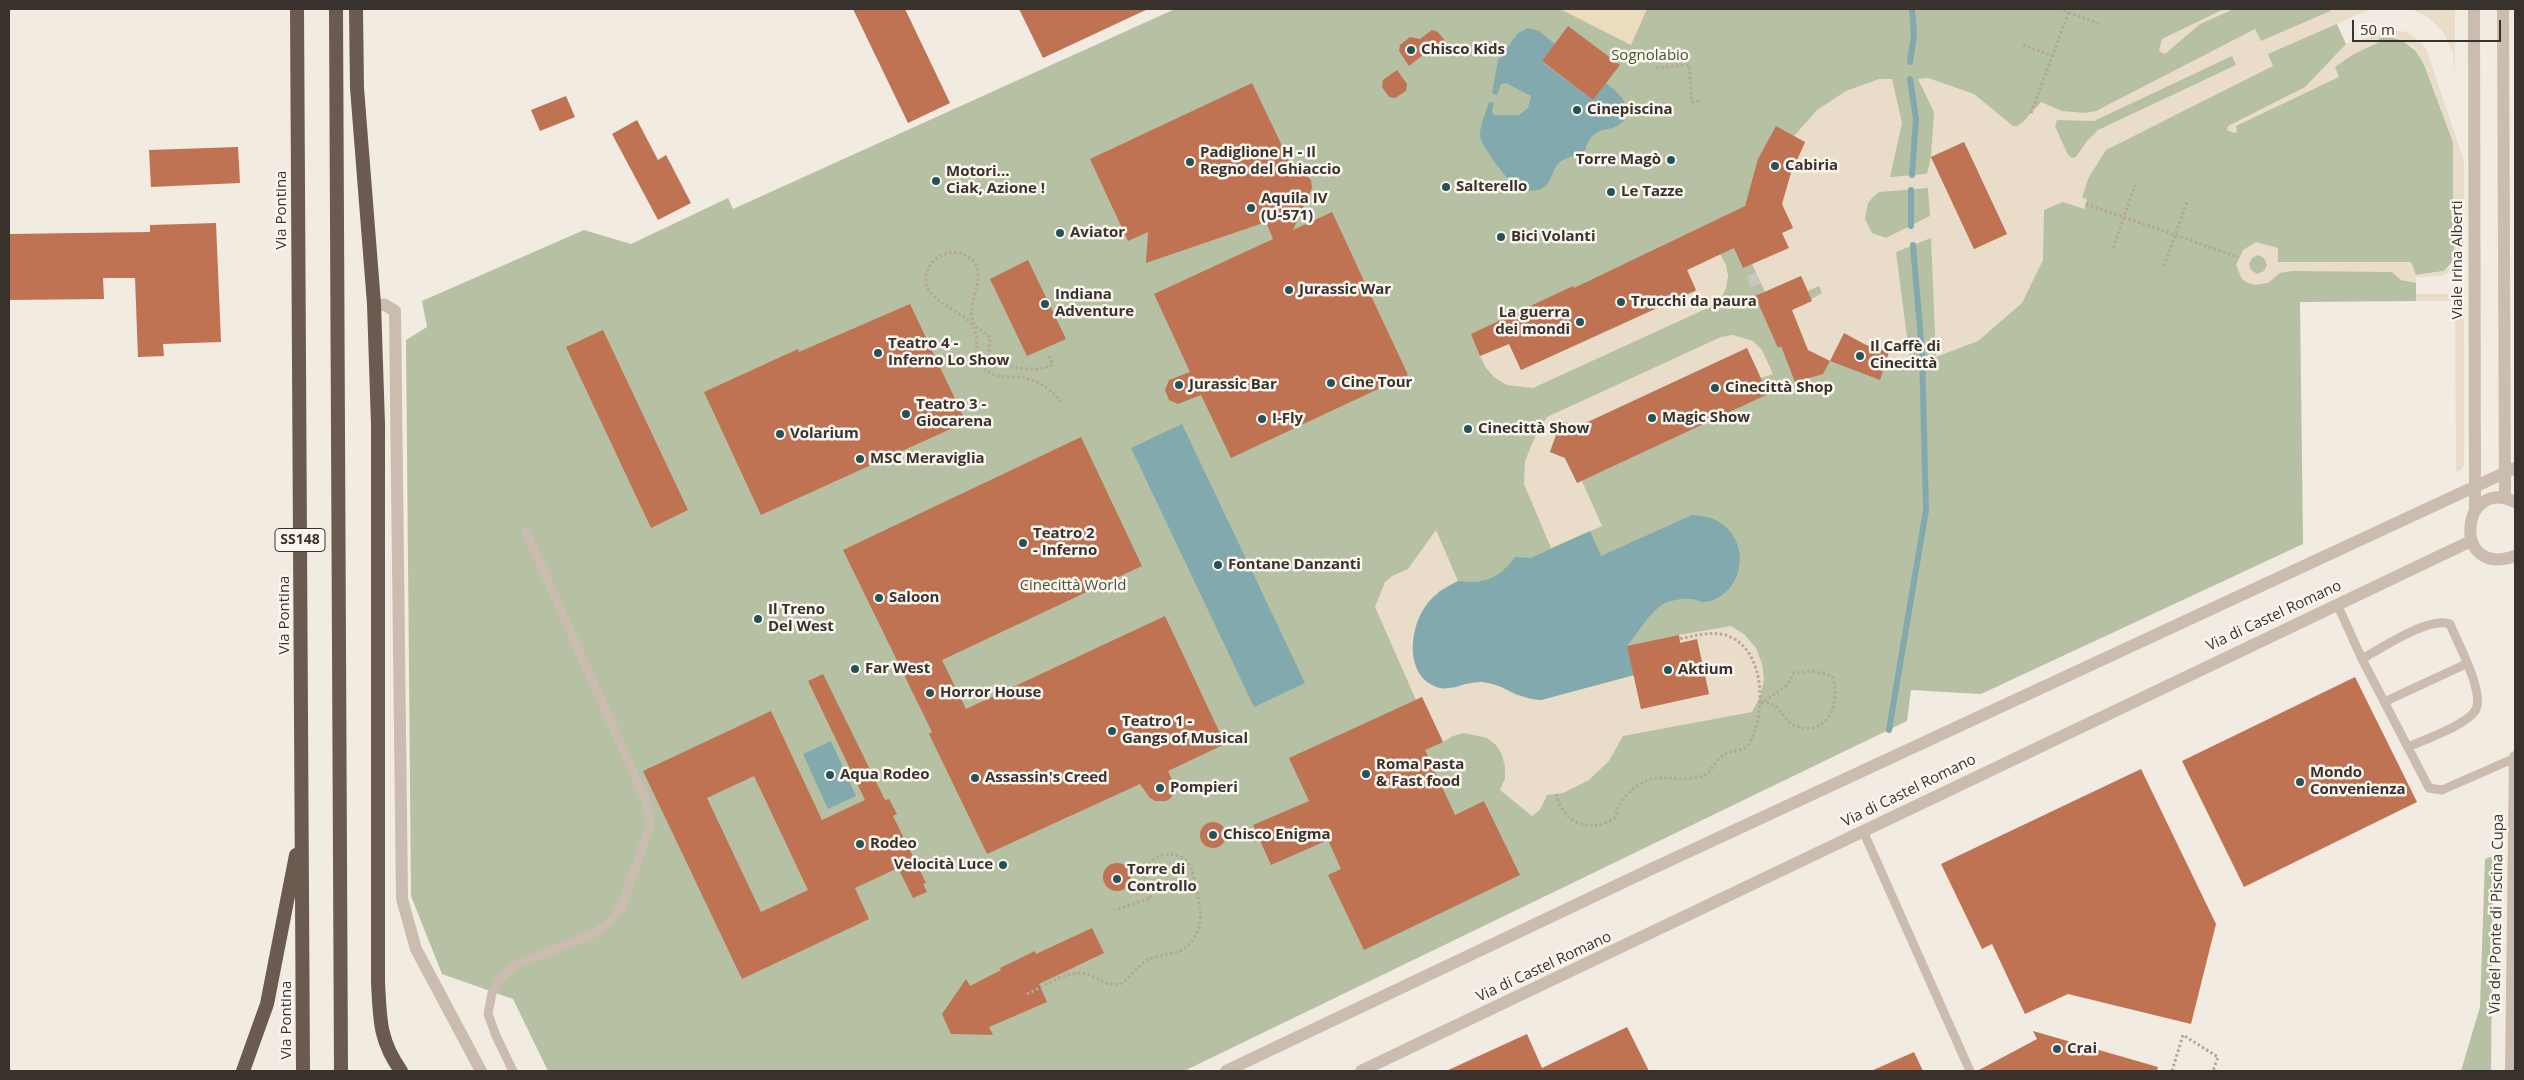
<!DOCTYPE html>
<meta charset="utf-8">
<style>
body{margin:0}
#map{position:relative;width:2524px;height:1080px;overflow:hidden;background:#f2ebe1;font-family:"Open Sans",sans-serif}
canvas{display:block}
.frame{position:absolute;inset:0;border:10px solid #39312c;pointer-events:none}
.scale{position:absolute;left:2352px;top:20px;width:149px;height:22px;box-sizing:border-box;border:2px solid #39312c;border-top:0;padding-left:6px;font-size:15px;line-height:18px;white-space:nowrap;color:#39312c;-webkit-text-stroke:4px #faf5ee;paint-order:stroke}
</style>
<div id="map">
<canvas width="2524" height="1080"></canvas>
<div class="frame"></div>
<div class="scale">50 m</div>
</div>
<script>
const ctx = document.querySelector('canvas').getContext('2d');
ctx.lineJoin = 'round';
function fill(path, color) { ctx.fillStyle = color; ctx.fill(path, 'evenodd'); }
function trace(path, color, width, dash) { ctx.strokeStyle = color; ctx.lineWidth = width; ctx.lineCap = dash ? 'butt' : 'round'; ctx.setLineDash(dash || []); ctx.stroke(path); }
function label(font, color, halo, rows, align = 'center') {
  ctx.font = font + ' "Open Sans",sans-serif'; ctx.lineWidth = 5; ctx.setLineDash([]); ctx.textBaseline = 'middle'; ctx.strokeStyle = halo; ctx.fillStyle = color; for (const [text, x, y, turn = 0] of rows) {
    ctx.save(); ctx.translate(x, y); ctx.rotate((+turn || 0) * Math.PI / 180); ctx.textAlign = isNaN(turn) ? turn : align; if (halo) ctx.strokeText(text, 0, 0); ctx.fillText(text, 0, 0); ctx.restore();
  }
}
fill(new Path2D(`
 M1175,9H2330L2346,44L2372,45L2377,43L2379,38H2393L2402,40L2418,53L2424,64L2453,142L2454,260L2444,271L2416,275V301L2300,302L2303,544L1981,694L1911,690L1907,721L1184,1071H548L513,999L442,974L411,896L406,340L427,327L422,301L584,230L631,244L728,198L733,209Z
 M2493,856L2491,1071H2461L2480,1007L2485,859Z`), '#b5c1a2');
fill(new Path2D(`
 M1560,9H1647L1631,45Z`), '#ebddbb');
fill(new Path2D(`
 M2224,9H2234L2200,24L2165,54L2159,51L2162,39Z
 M2335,9H2371L2268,54L2273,66L2106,150L2089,177L2082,197L2087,200L2084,209L2063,202L2044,210L2043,260L2022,303L1978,341L1936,357L1931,238L1896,252L1910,360L1886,363L1889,352L1866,345L1830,361L1791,342L1792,310L1822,293L1819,286L1808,291L1801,276L1765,292L1752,264L1782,233L1793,228L1790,221L1757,232L1745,206L1747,199L1791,173L1805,143L1794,136L1817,110L1846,91L1879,79H1892L1902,123L1890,177L1927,174L1931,157L1934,112L1918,79L1928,78L1974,94L2013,126H2017L2023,122L2041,102L2062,111L2085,113L2096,111L2255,29L2261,41ZM2232,56L2236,65L2098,130L2087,141L2076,157L2072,158L2068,155L2055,126L2057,120L2094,121ZM1964,142L2007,234L1974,249L1931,157ZM1928,188L1930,216L1886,238L1872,233L1865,219L1868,203L1873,197L1879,192Z
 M2411,9H2455V74L2453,52L2443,32L2428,17Z
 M2393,30L2406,32L2417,39L2426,48L2464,161V250L2458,266L2443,276L2416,277V283L2401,280L2392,272L2292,271L2280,273L2268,283L2255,285L2248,283L2242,279L2236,265L2243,250L2256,242L2278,248V262H2411L2416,275L2444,271L2452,265L2454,255L2453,142L2424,64L2413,47L2402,40L2393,38H2379L2377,43L2352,55L2335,67L2339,77L2236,126L2237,132L2234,133L2227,130L2228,126L2305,87L2346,44ZM2258,255L2264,258L2267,265L2264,271L2257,274L2251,270L2249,264L2252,258Z
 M1720,254L1726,265L1728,276L1726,288L1721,298L1712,306L1533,388L1507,385L1495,378L1486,368L1480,356L1509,344L1521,370L1696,291L1687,270Z
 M2416,294H2451L2459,298L2464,306V465L2461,470L2456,472L2455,301H2416Z
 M1733,335L1753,341L1762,350L1773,374L1761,378L1747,348L1577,427L1561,421L1550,452L1565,458L1577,483L1582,481L1602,526L1551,548L1524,484L1525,461L1535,437L1547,417L1721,337Z
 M1436,530L1458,581L1438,592L1454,688L1464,684L1482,682L1500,686L1516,695L1541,700L1634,675L1641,709L1709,694L1702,661L1685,665L1698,646L1697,640L1680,643L1679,635L1731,626L1745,635L1756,648L1762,664L1764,680L1760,697L1752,712L1623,736L1609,761L1589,780L1563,793L1547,795L1540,810L1532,816L1500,790L1505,778V767L1502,755L1496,745L1487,738L1464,733L1453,736L1443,742L1422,697L1416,700L1375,607L1385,582L1392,576L1408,569Z`), '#e9ddca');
fill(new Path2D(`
 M1528,28L1539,31L1555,44L1542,62L1593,100L1606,83C1619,93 1641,113 1617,126C1611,130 1604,128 1598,132C1590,136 1587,143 1585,151C1577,157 1565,156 1558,164C1550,173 1553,183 1541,189C1534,192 1525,191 1518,188C1509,183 1480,145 1480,135C1480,125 1486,112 1489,102L1494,103L1492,111L1494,115H1519L1528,108L1531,96L1506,83L1501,84L1497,95L1492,93L1498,60L1518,33Z
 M1182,424L1305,683L1254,707L1131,448Z
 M1692,515C1711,516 1726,522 1735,539C1748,564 1734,597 1706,602C1701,603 1696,599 1691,599C1683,598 1673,600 1665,603C1649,612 1639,632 1627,646L1634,675L1541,700C1518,699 1505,685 1484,682C1465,680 1449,695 1432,685C1406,672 1410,631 1423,610C1431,596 1444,588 1458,581C1483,585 1500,578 1515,557L1531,558L1590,531L1601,556Z
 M831,741L856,796L828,809L803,754Z`), '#82aaae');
trace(new Path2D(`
 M1910,62L1914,35L1912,9
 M1910,79L1916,119L1912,175
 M1911,226V190
 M1889,730L1926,510L1922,353L1913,245`), '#82aaae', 6);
fill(new Path2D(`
 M853,9H905L950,103L908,123Z
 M1019,9H1148L1043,58Z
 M1568,26L1620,65L1593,100L1542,61Z
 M1432,30L1438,32L1446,42L1445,48L1434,56L1424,54L1409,66L1399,51L1400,45L1410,37L1420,39Z
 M1397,70L1407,84L1406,91L1395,98L1389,97L1382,87L1383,80Z
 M1252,83L1294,171L1305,174L1311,180L1312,188L1293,230L1332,212L1408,375L1231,458L1201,395L1178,404L1169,400L1165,390L1169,380L1190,372L1154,294L1273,239L1266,222L1146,263L1148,232L1128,241L1090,159Z
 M566,96L575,117L540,131L531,110Z
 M637,120L658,160L666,155L691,203L658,220L612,134Z
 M1776,126L1805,142L1791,173L1782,204L1793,228L1782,233L1789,248L1743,268L1734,248L1687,270L1696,290L1521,370L1509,344L1480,356L1471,334L1573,286L1574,288L1745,206L1758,159Z
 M1964,142L2007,234L1974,249L1931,157Z
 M238,147L240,183L151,187L149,150Z
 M216,223L221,342L163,344L164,356L138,357L135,278H103L104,299L9,300V234L150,232V225Z
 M1028,260L1066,339L1027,356L990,279Z
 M1801,276L1812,301L1792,310L1808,350L1830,361L1823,374L1795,382L1781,346L1778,348L1755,296Z
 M910,304L966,422L761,515L704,392L798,349L799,352Z
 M603,330L688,510L651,528L566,347Z
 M1844,333L1866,345L1889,352L1880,380L1830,361Z
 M1747,348L1768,394L1577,483L1565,458L1550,452L1561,421L1577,427Z
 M1081,437L1142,566L942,660L966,709L1165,616L1225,744L1168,771L1176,788L1171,798L1166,801H1155L1150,798L1140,784L987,854L929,734L932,732L843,550Z
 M1679,635L1680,643L1697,639L1709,694L1641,709L1627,646Z
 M823,674L885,800L889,799L897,814L893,816L926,883L923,884L927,892L913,898L898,868L855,888L869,919L742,979L643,771L771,711L822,820L865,800L808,681ZM754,776L808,890L761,912L707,798Z
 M2355,677L2417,802L2244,887L2182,761Z
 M1422,697L1443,742L1425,750L1455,815L1484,801L1520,875L1364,950L1328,875L1341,869L1328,840L1271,865L1253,825L1309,801L1289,758Z
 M2141,769L2216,924L2191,1024L2068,994L2025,1014L1992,944L1982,949L1941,864Z
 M1200 835a13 13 0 1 1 26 0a13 13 0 1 1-26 0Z
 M1103 877a14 14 0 1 1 28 0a14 14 0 1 1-28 0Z
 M1092,928L1104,953L1039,984L1047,1002L989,1027L993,1035L951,1034L942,1014L966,979L970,986L1001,970L1000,968L1035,951L1036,954Z
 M1627,1027L1649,1071H1446L1527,1034L1542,1068Z
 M2033,1031L2158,1067L2157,1071H1977L2037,1039Z
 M1914,1052L1923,1071H1871Z`), '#bf7353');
trace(new Path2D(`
 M1749,282L1758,278`), '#cdc6bd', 12, [12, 6]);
trace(new Path2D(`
 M2059,9L2100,24
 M2023,45L2053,56
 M1656,68L1689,65L1692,102L1699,101
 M2031,113L2070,9
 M2086,204L2238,257
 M2113,248L2135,185
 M2164,266L2187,202
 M1049,356L1053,364C1038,374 1002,368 989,355L990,337C984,330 974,329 972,319C967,299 992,271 967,256C960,252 952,251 945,254C938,256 931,262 928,269C915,301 962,308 973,326C983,343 967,360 990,373C997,377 1004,376 1012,377C1035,377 1049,387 1063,404
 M1813,671L1832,676C1841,700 1830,736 1798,727C1781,722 1781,700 1762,703L1787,685L1794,673Z
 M1556,794C1561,815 1577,829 1600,825C1604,824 1611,821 1614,818C1617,814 1617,808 1620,804C1625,795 1635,786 1645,781C1661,774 1677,781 1694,778C1714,775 1710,765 1722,756C1730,750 1739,752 1747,747C1767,717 1767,647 1725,635C1710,631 1694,636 1679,639
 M1027,994C1043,987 1068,969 1087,974C1099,978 1105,987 1120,984C1131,979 1137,965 1149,959C1159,954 1176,955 1185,948C1206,930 1201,911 1196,888C1193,875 1193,862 1179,856C1151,846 1137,876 1151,898L1115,910
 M2172,1071L2183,1035L2218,1057L2213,1071`), '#b6a698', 3, [2.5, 2.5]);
trace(new Path2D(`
 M2337,604L2362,659L2429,788L2442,790L2515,758
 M2362,659C2382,648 2429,616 2450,624C2457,642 2486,694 2475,711C2466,725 2424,740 2408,747
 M2384,702L2466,664
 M1863,831L1970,1071
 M513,1071L496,1036L488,1014L492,993L500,978L514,966L590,935L608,924L621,908L650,826L647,803L526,532`), '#cabcae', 9);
trace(new Path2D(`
 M2474,9L2475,510
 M2503,9L2505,498
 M374,304L385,305L395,311L402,899L416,949L481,1071
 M1226,1071L1647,871L2515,468
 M2511,1071L2515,757`), '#cabcae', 12);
trace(new Path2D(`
 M2515,502C2461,475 2450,579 2515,556
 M1361,1071L2471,541`), '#cabcae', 12);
trace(new Path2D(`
 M297,9L303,1071
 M336,9L341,1071
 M356,9L357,88L374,304L378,424V982C380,1019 379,1040 401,1071
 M243,1071L267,1004L296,855`), '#6a5a50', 14);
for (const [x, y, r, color] of [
 [1411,50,5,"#235258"],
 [1577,110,5,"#235258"],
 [1671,160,5,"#235258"],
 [1190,162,5,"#235258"],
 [1775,166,5,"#235258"],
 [936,181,5,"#235258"],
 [1446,187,5,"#235258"],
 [1611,192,5,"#235258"],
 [1251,208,5,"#235258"],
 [1060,233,5,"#235258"],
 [1501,237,5,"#235258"],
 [1289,290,5,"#235258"],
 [1621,302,5,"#235258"],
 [1045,304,5,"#235258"],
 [1580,322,5,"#235258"],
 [878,353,5,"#235258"],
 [1860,356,5,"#235258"],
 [1331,383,5,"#235258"],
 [1179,385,5,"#235258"],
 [1715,388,5,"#235258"],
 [906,414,5,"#235258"],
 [1652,418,5,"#235258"],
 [1262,419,5,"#235258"],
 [1468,429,5,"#235258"],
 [780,434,5,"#235258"],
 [860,459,5,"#235258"],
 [1023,543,5,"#235258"],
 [1218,565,5,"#235258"],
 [879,598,5,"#235258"],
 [758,619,5,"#235258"],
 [855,669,5,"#235258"],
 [1668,670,5,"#235258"],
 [930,693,5,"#235258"],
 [1112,731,5,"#235258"],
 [1366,774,5,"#235258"],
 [830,775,5,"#235258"],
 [975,778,5,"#235258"],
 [2300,782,5,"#235258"],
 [1160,788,5,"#235258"],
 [1213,835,5,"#235258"],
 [860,844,5,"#235258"],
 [1003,865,5,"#235258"],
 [1117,879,5,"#235258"],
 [2057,1049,5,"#235258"]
]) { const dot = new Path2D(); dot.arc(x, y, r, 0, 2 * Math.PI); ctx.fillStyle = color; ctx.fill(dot); trace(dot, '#faf5ee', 2); }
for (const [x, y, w] of [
 [300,540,50]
]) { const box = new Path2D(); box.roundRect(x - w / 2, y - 11.5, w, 23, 4); ctx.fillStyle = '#faf5ee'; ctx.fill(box); trace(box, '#39312c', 1); }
label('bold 14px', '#39312c', null, [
 ["SS148",300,540]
]);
label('bold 15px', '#39312c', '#faf5ee', [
 ["Chisco Kids",1421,50],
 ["Cinepiscina",1587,110],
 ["Padiglione H - Il",1200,153],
 ["Regno del Ghiaccio",1200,170],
 ["Torre Magò",1661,160,"right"],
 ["Cabiria",1785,166],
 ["Motori...",946,172],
 ["Ciak, Azione !",946,189],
 ["Salterello",1456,187],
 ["Le Tazze",1621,192],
 ["Aquila IV",1261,199],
 ["(U-571)",1261,216],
 ["Aviator",1070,233],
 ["Bici Volanti",1511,237],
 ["Jurassic War",1299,290],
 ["Indiana",1055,295],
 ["Adventure",1055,312],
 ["Trucchi da paura",1631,302],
 ["La guerra",1570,313,"right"],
 ["dei mondi",1570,330,"right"],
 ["Teatro 4 -",888,344],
 ["Inferno Lo Show",888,361],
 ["Il Caffè di",1870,347],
 ["Cinecittà",1870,364],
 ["Cine Tour",1341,383],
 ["Jurassic Bar",1189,385],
 ["Cinecittà Shop",1725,388],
 ["Teatro 3 -",916,405],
 ["Giocarena",916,422],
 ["Magic Show",1662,418],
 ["I-Fly",1272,419],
 ["Cinecittà Show",1478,429],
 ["Volarium",790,434],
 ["MSC Meraviglia",870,459],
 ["Teatro 2",1033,534],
 ["- Inferno",1033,551],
 ["Fontane Danzanti",1228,565],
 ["Saloon",889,598],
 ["Il Treno",768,610],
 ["Del West",768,627],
 ["Far West",865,669],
 ["Aktium",1678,670],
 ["Horror House",940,693],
 ["Teatro 1 -",1122,722],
 ["Gangs of Musical",1122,739],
 ["Roma Pasta",1376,765],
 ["& Fast food",1376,782],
 ["Mondo",2310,773],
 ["Convenienza",2310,790],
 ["Aqua Rodeo",840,775],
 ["Assassin's Creed",985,778],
 ["Pompieri",1170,788],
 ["Chisco Enigma",1223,835],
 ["Rodeo",870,844],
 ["Velocità Luce",993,865,"right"],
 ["Torre di",1127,870],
 ["Controllo",1127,887],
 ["Crai",2067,1049]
], 'left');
label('15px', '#465631', '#faf5ee', [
 ["Sognolabio",1650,56],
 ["Cinecittà World",1073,586]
]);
label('15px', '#39312c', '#faf5ee', [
 ["Via Pontina",282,210,-90],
 ["Viale Irina Alberti",2458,260,-90],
 ["Via Pontina",285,615,-90],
 ["Via di Castel Romano",2274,616,-25],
 ["Via di Castel Romano",1909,791,-26],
 ["Via del Ponte di Piscina Cupa",2497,914,-89],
 ["Via di Castel Romano",1544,967,-25],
 ["Via Pontina",287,1020,-90]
]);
</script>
